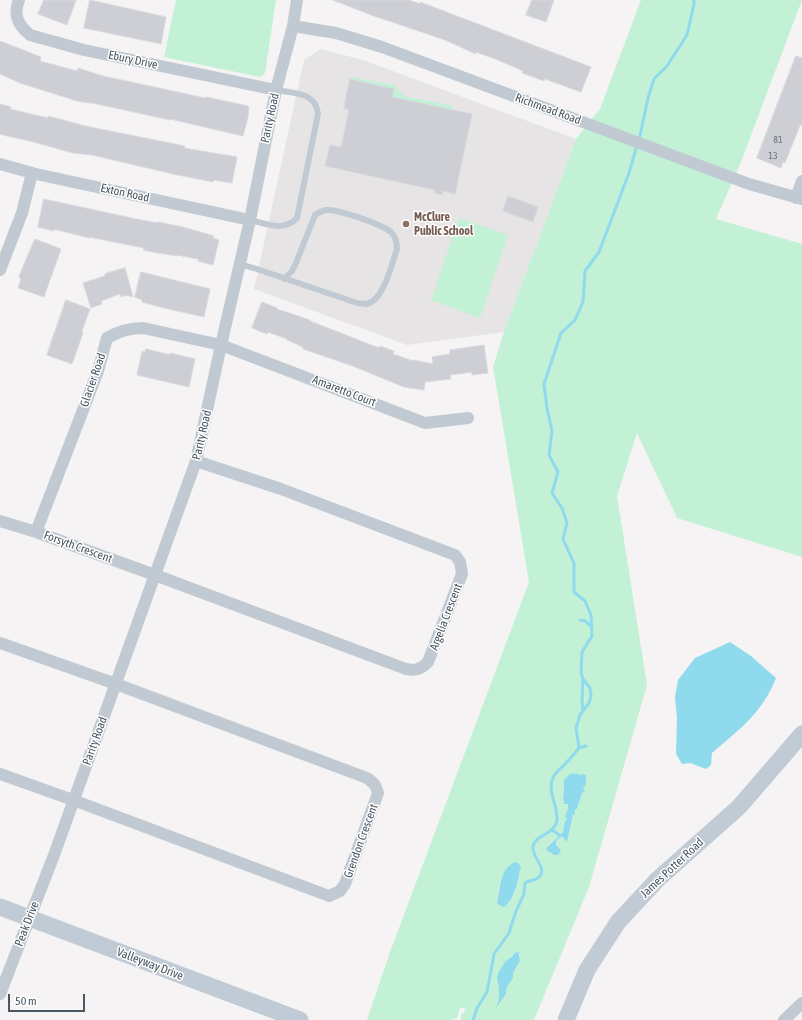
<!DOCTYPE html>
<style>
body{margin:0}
#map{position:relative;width:802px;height:1020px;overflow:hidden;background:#f5f3f3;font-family:"Asap Condensed",sans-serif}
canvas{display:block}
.scale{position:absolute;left:8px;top:994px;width:77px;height:18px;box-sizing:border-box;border:2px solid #4a5661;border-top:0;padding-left:5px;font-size:12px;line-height:14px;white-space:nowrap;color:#4a5661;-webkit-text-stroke:3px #fff;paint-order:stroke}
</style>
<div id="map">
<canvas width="802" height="1020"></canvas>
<div class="scale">50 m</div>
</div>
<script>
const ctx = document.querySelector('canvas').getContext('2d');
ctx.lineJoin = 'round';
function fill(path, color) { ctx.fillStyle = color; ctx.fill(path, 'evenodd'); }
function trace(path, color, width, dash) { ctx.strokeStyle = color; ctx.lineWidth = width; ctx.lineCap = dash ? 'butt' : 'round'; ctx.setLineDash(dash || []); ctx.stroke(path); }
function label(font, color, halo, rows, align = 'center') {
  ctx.font = font + ' "Asap Condensed",sans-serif'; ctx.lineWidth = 3; ctx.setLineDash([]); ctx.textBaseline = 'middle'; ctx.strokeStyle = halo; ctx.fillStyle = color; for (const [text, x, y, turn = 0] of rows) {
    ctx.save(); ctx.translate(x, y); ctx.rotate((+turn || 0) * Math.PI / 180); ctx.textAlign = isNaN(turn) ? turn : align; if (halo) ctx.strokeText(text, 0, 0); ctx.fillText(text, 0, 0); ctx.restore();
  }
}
fill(new Path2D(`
 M321,49L363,60L576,139L504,332L407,345L254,289L304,60Z`), '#e6e4e5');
fill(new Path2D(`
 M176,0H276L265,73L260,77L164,57Z
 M641,0H802L741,162L716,219L802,244V557L677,518L637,433L617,496L647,685L589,887L534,1020H461V1013H464L465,1008H460L457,1018L451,1020H367L390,952L529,582L493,367L504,332L576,139L600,109ZM577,773L579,775L583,788L578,807L573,815L568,839L562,836C554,840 557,845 560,851L551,854L547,850V846L563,832L564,824L567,818L566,814L569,803L564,804C562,795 561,781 570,775C572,773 574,773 577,773ZM521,867L515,893L511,899L497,903L498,890L502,876ZM516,952L520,953V961L513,973V978L507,987L506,994L497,1005L499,999V988L497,979L498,973Z
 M352,77L394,85L404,96L453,106L452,110L392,97L394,89L350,79Z
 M459,218L508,235L480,318L431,300Z`), '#c3f1d5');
fill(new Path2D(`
 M730,642L751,656L776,678C763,712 739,730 712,753L711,765L706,769L690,763L682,764L676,754L677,718L675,697L678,680L695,658Z
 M577,773L579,775L583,774L586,775V785L583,788L585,791L582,793L577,809L575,810V814L573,815L567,842L562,836L557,840L556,844L561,851L558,855H554L546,850L547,847L563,832L564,824L567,818L565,817C566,812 569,808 568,804H564L563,798L564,780L570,774Z
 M515,862L518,863L521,867C517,882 517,896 504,907L501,906L497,903C500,889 499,870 515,862Z
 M516,952L521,953L519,954L520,961L513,973V978L507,987L506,994L496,1008L499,999V988L497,979L498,973L505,962L510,958L512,957L513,955Z`), '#90daee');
trace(new Path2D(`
 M639,140L648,98L654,79L667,66L687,35L694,4V0
 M580,620L585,621L591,626
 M583,679L582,702L583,710
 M579,748L586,746
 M552,830L559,835
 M473,1020L477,1008L487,992L494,954L509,933L516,911L524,894L525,883C529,880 535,881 539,877C548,868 531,857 533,846C536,834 555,835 557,820C558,806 547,791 553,778C555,772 561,769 565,764C570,759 575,753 579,748L576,728L580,715L589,703L591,696L590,688L583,679L581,673L582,652L592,636L591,615L585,601L574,592V563L563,539L567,523L562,508L552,493L558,472L549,455L552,431L547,408L544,384L561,333L575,320L583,302L585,271L599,252L629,173L637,145`), '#90daee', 3);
const building = new Path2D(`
 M44,0H76L67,25L38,14Z
 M90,0L166,17L161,44L84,28Z
 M333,0H409L420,4V2L591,67L581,92L545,79L544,81L522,73L523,71L498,60L476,52V54L445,40L374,16Z
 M532,0H554L546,22L526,15Z
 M0,41L41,57L40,61L77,71L78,68L103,76L205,98L206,97L248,106L249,108L248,117L243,136L170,119V120L97,104L77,101L20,83L0,74Z
 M796,56L802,58V126L800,125L785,163L783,162L781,168L757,158Z
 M350,79L394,89L392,97L472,114L455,194L443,191L442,195L434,193L435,190L325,166L330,145L341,147L349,110L344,108Z
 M0,104L11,107L10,109L48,118V116L85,126L185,146L184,148L237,157L232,183L214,180L213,182L173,174L92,155L73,153L30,141L7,136L0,134Z
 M508,196L538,207L533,222L503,211Z
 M44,199L141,220L158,223V222L183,227L214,236L213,238L219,240L213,265L198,261V259L177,255V256L158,253L143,250L144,248L89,237V238L54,229V231L38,227Z
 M35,239L61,249L44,297L18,288L21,279L19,277Z
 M125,268L133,297L126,295L121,297L120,294L101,301L102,304L91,308L83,283L105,276V274Z
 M141,272L210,289L204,317L160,307L142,302V300L135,297Z
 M66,300L90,309L82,331L83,333L72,364L47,355Z
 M262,302L277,308V309L310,320V321L379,348L380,346L394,351L393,354L413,361V360L433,364L432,357L450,354V350L484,345L488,373L472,375V372L450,375L451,379L425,382L424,390L404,387L350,365L303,349V347L287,340V339L268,332L267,334L252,328Z
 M146,349L170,355V353L195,359L189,387L137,375L142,351L145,352Z`);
fill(building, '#cdcfd5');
trace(building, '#d7d9de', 1);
trace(new Path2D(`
 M250,220C267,224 284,232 297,218L318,114C316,92 293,93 276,90
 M240,264L260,270L357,303C360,303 364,304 367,304C384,300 392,263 397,249C397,242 396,237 391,232C381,224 338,209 326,210C321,211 318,213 315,215L296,263L292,271L284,279`), '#c1cad2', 6);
trace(new Path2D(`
 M19,0C13,15 18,25 30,35L84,50L276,90
 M293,26L336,33L382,47L749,184L802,199
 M0,164L36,174L250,220
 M796,198L802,181
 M0,270L22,213L32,173
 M0,521L36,532L155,575L406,669C416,671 421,669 428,662L462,574L460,562L455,555L281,489L196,461
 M36,532L98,371L107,338C119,331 129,328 143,328L221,345L425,423L468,418
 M0,643L116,684L367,778C374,783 376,785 378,793L345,884L340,891L329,896L73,800L0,774
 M0,994L54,855L196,461L221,345L250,220L276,90L293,26L297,0
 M784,1020L802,1003`), '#c1cad2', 12);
trace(new Path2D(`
 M0,907L300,1020
 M566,1020L587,970L618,922L658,879L739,807L802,734`), '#c1cbd6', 17);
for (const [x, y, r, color] of [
 [406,224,4,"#8d6e63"]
]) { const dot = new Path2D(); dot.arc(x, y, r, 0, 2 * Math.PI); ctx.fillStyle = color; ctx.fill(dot); trace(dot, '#fff', 1.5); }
label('10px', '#6b747e', null, [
 ["81",778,140],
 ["13",773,156]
]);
label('12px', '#4a5661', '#fff', [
 ["Ebury Drive",133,60,12],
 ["Richmead Road",548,109,20],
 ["Parity Road",270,118,-78],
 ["Exton Road",125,193,12],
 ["Glacier Road",93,380,-71],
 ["Amaretto Court",344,391,21],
 ["Parity Road",202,435,-77],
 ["Forsyth Crescent",78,547,20],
 ["Argelia Crescent",446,617,-69],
 ["Parity Road",95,741,-70],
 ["Grendon Crescent",361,841,-70],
 ["James Potter Road",672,868,-43],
 ["Peak Drive",27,924,-69],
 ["Valleyway Drive",150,964,21]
]);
label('bold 12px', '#785e54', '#fff', [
 ["McClure",414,217],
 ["Public School",414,231]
], 'left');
</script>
